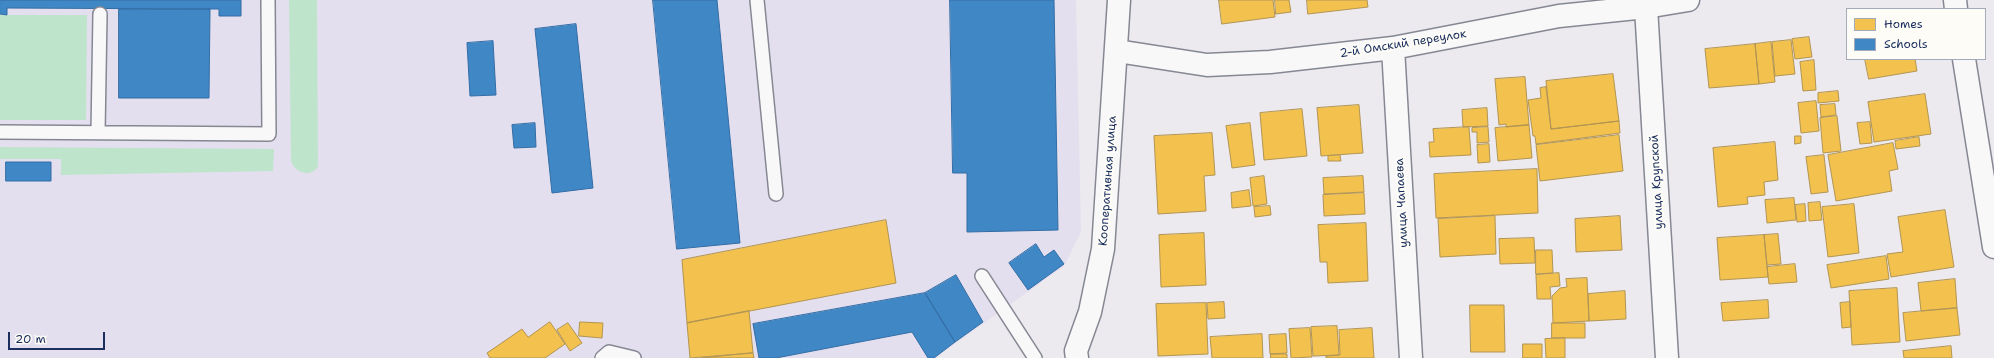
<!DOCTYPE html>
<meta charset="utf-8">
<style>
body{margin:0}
#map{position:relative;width:1994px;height:358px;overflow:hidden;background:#ece9ef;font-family:"Shantell Sans",sans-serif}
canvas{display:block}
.legend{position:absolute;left:1846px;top:8px;width:140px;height:52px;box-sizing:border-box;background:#fdfcf7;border:1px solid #a3aaba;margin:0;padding:5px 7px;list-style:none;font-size:12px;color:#1b2f5e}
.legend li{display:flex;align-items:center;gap:8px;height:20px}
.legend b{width:20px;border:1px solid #a3aaba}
.scale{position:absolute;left:8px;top:332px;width:97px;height:18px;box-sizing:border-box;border:2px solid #1b2f5e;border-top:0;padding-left:5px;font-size:12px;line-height:14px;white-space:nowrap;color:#1b2f5e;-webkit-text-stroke:3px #fdfcf7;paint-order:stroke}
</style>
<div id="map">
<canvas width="1994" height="358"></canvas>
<ul class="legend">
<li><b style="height:11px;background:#f2c14e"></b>Homes</li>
<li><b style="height:11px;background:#3f88c5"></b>Schools</li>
</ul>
<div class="scale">20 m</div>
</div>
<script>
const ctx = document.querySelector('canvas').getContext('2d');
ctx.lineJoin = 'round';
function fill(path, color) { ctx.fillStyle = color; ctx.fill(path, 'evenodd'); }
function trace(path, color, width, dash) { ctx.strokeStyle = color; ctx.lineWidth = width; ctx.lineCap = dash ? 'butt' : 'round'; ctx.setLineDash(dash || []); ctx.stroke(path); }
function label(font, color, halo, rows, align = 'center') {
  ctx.font = font + ' "Shantell Sans",sans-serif'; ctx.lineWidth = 4; ctx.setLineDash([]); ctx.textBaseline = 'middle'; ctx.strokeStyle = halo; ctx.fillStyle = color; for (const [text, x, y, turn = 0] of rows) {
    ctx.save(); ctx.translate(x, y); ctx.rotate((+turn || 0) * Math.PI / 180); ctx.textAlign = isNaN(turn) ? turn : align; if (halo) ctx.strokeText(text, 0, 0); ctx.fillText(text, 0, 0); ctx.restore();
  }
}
fill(new Path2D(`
 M0,0H1076L1081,232L1064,266L935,358H0Z`), '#e4dfee');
fill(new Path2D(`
 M289,0H317L318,166C311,179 294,172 291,161Z
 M0,15H87L86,120H0Z
 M0,147L274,149L273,171L61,175V159H0Z`), '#bee4cc');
const homes = new Path2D(`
 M1219,0H1273L1275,17L1222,24Z
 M1275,0H1289L1291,12L1276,14Z
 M1307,0H1367L1368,7L1308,14Z
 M1809,37L1812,57L1795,59L1792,39Z
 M1791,40L1795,74L1775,76L1772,42Z
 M1771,42L1775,82L1759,84L1755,44Z
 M1755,44L1759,84L1709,88L1705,49Z
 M1865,59H1915L1917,71L1869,79Z
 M1814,60L1816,90L1803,91L1800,62Z
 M1613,74L1619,121L1551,129L1546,81Z
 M1525,77L1529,125L1506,127V124L1499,125L1495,79Z
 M1546,87L1551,129L1619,121L1620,133L1536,144L1535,136H1533L1528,100L1541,98L1540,88Z
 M1838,91L1839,101L1818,103V93Z
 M1925,94L1931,134L1874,142L1868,102Z
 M1816,101L1819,131L1801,133L1798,103Z
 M1835,104L1836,115L1821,117L1820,105Z
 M1359,105L1363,153L1321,156L1317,108Z
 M1487,108L1488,126L1463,127L1462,110Z
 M1302,109L1307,156L1264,160L1260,113Z
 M1837,116L1841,151L1823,153L1820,118Z
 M1870,122L1872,143L1860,144L1857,123Z
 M1250,123L1255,165L1232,168L1226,126Z
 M1529,125L1532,158L1498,161L1495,128Z
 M1469,127L1471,155L1430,157L1429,142H1434L1433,129Z
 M1488,127L1489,142L1477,143V132H1472V128Z
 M1212,133L1215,175L1204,176L1206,211L1158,214L1154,136Z
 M1619,135L1623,171L1540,181L1536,145Z
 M1795,136H1801V143L1795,144Z
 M1919,137L1920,146L1896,149L1895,141Z
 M1775,142L1778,180L1764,182L1765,195L1747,197L1748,204L1718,207L1713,148Z
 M1893,143L1898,169L1889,171L1892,191L1836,201L1828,155Z
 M1489,144L1490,162L1478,163L1477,145Z
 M1340,155L1341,161H1328V156Z
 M1824,155L1828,192L1811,194L1806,157Z
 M1537,169L1538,213L1436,218L1434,174Z
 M1264,176L1267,204L1253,206L1250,178Z
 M1363,176L1364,192L1324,194L1323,178Z
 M1249,190L1251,206L1232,208L1231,193Z
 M1364,193L1365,214L1324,216L1323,195Z
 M1794,198L1796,220L1767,223L1765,200Z
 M1820,202L1822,220L1809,221L1808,203Z
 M1805,204L1806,221L1797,222L1795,205Z
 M1854,204L1859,253L1828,257L1822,207Z
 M1270,206L1271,215L1255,217L1254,207Z
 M1945,210L1954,267L1891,277L1887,254L1903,252L1898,217Z
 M1495,216L1496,254L1440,257L1438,219Z
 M1620,216L1622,250L1576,252L1575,219Z
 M886,220L896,283L687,323L682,260Z
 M1366,223L1368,281L1328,283L1327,262H1320L1318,225Z
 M1204,233L1206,285L1161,287L1159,235Z
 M1778,234L1781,264L1767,265L1764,235Z
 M1764,235L1768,277L1720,280L1717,238Z
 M1534,238L1535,263L1500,264L1499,239Z
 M1536,250H1552L1553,273L1536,274Z
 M1886,256L1889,279L1831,288L1827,265Z
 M1795,264L1797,282L1769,284L1767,267Z
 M1559,273L1560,286L1550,287L1551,299H1537L1536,275Z
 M1587,278L1589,321L1553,323L1552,296L1560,288L1567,287L1566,279Z
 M1955,279L1957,308L1921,311L1918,283Z
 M1897,288L1900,342L1852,345L1849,291Z
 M1625,291L1626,319L1589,321L1588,294Z
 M1768,300L1769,318L1723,321L1721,303Z
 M1224,302L1225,318L1208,319L1207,303Z
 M1850,302L1851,327L1842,328L1840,303Z
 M1206,303L1208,354L1158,356L1156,304Z
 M1470,305H1504L1505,352H1471Z
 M1957,308L1960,335L1906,341L1903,313Z
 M749,311L753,353L690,358L687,323Z
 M550,322L565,344L545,358H490L487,353L522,329L528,337Z
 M580,322L603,323L602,338L579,336Z
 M568,323L582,343L570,351L557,330Z
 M1552,323H1585V338H1552Z
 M1337,326L1339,355L1313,356L1311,327Z
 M1310,328L1312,357L1291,358L1289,329Z
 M1372,328L1374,358H1326V356L1340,355L1339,330Z
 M1262,334L1263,358H1212L1210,337Z
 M1286,334L1287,353L1270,354L1269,335Z
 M1565,338V358H1546L1545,339Z
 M1523,344H1542V358H1523Z
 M1951,346L1952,358H1904L1903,351Z
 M753,353L754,358H701Z
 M1271,354H1287V358H1271Z`);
fill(homes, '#f2c14e');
trace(homes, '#b29553', 1);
const schools = new Path2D(`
 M0,0H241V16H219V9H210L7,8V15L0,14Z
 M653,0H717L740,243L677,249Z
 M950,0H1054L1058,230L967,232V173H953Z
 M119,9H210L209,98H119Z
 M576,24L593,188L552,193L535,29Z
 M493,41L496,95L470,96L467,43Z
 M535,123L536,147L514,148L512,125Z
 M6,162H51V181H6Z
 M1036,244L1044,257L1054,250L1064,264L1028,290L1009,263Z
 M956,275L983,322L955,342L925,293Z
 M925,293L955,342L934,358H928L912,332L776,358H759L753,324Z`);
fill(schools, '#3f88c5');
trace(schools, '#346da6', 1);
const lane = new Path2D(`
 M757,0L776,194
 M0,132L269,134L268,0
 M98,132L100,14
 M982,276L1035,358
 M602,358L609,352L634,358`);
const street = new Path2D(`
 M1646,7L1667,358
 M1393,48L1411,358
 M1117,51L1207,65L1270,62L1393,48L1559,16L1646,7L1688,0
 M1077,358L1076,351L1090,312L1103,249L1119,0`);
const secondary = new Path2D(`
 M1955,0L1956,9
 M1964,59L1994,247`);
trace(lane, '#858893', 16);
trace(street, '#858893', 25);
trace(secondary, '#858893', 25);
trace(lane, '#f9f8f8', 13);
trace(street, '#f9f8f8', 22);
trace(secondary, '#f9f8f8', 22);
label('12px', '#1b2f5e', '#fdfcf7', [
 ["2-й Омский переулок",1403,44,-9],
 ["Кооперативная улица",1108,181,-86],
 ["улица Крупской",1657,182,-93],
 ["улица Чапаева",1402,203,-93]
]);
</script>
